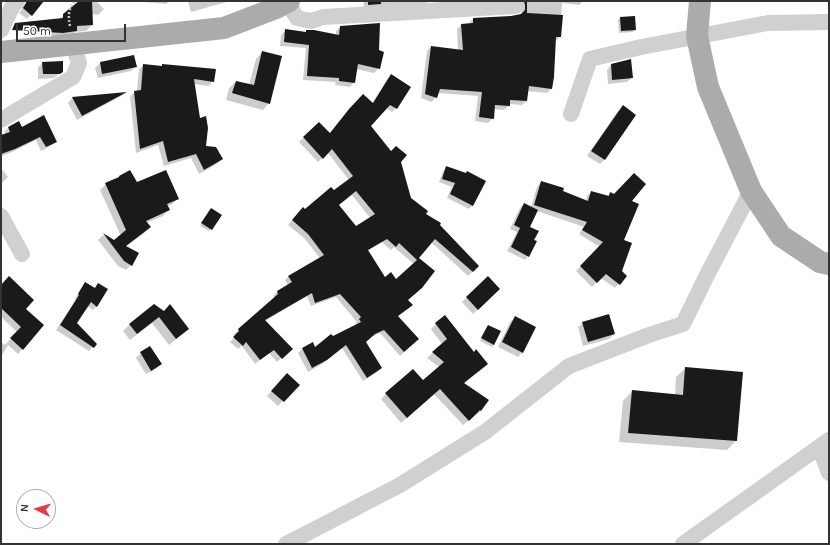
<!DOCTYPE html>
<style>
body{margin:0}
#map{position:relative;width:830px;height:545px;overflow:hidden;background:#fff;font-family:Karla,sans-serif}
canvas{display:block}
.frame{position:absolute;inset:0;border:2px solid #333;pointer-events:none}
.north{position:absolute;left:16px;top:489px;width:40px;height:40px;box-sizing:border-box;background:#fff;border:1px solid #adadad;border-radius:50%;rotate:275deg;font-size:11px;font-weight:700;line-height:16px;text-align:center;color:#333}
.north::after{content:'';display:block;margin:auto;width:14px;height:18px;background:#e63946;clip-path:polygon(50% 0,100% 100%,50% 72%,0 100%)}
.scale{position:absolute;left:16px;top:24px;width:110px;height:18px;box-sizing:border-box;border:2px solid #333;border-top:0;padding-left:5px;font-size:12px;line-height:14px;white-space:nowrap;color:#333;-webkit-text-stroke:3px #fff;paint-order:stroke}
</style>
<div id="map">
<canvas width="830" height="545"></canvas>
<div class="frame"></div>
<div class="north">N</div>
<div class="scale">50 m</div>
</div>
<script>
const ctx = document.querySelector('canvas').getContext('2d');
ctx.lineJoin = 'round';
function fill(path, color) { ctx.fillStyle = color; ctx.fill(path, 'evenodd'); }
function trace(path, color, width, dash) { ctx.strokeStyle = color; ctx.lineWidth = width; ctx.lineCap = dash ? 'butt' : 'round'; ctx.setLineDash(dash || []); ctx.stroke(path); }
fill(new Path2D(`
 M28,1H40L31,15L27,19L19,13L22,9V7Z
 M81,1H96L104,9L98,15L92,14V25L86,31L75,32L70,37L38,38Z
 M131,1H169L166,4Z
 M188,1H230L191,12Z
 M364,1H460L457,4L428,2L424,6L387,5L384,9L363,10Z
 M510,1H583L579,5L562,3L560,37L556,41H555L551,89L547,93L527,91L526,101L522,105L509,104V106L504,110L494,109L493,118L488,123L475,121L478,96L438,93L436,97L432,102L421,98L427,51L431,47L458,51L457,29L461,25L469,23L473,19L511,17L521,15L522,10Z
 M620,18L635,30L633,32L619,33L618,20Z
 M340,27L379,68L374,73L356,69L354,82L350,87L335,85L336,82L303,80L306,48L280,46L281,35L285,31L305,33L307,31L336,35V31Z
 M262,52L269,103L263,110L226,100L229,88L236,82L249,85L256,59Z
 M43,63L62,71L54,78L38,79V67Z
 M100,63L136,66L131,71L98,78L95,68Z
 M144,65L161,67L163,65L213,81L209,86L194,84L199,119L205,146L222,159L217,164L199,174L191,158L164,166L158,145L136,153L130,96L135,92L137,91L139,69Z
 M611,65L632,78L627,82L608,84L607,70Z
 M391,76L396,108L392,112L386,108L369,125L399,162L410,198L424,215L439,225L478,266L468,276L431,242L417,258L407,300L411,305L397,317L413,343L400,356L380,333L369,338L365,342L381,368L377,372L363,381L342,348L322,364L308,372L298,353L302,349L312,344L315,348L333,337L357,325L355,323L357,322L336,297L311,306L307,296L265,321L291,349L277,362L269,353L255,364L242,346L238,349L230,342L236,336L234,334L275,298L273,296L277,292L288,286L285,280L289,276L320,258L304,238L288,225L299,212L305,210L334,191L349,180L328,153L318,162L299,142L319,123L329,134L372,104L387,80ZM352,195L370,218L356,227L338,205ZM382,242L391,250L394,247L414,264L396,280L385,278L367,251Z
 M124,93L121,96L77,120L68,103L72,98Z
 M623,107L635,115L604,160L600,164L587,156L618,111Z
 M8,128H21L56,141L52,145L41,151L36,140L10,153L1,156V136L6,134L4,132Z
 M447,167L473,205L469,209L447,198L452,187L439,182L443,171Z
 M1,168L8,177L1,184Z
 M541,182L561,192L586,201L587,196L591,192L607,196L610,193L630,201L623,241L621,271L626,276L615,288L601,278L592,287L576,271L600,247L579,234L584,227L537,211L529,227L533,240L528,256L525,260L507,251L517,232L510,229L520,208L524,204L531,207L537,187Z
 M106,184H137L178,199L172,204L167,207L168,210L163,216L146,223L149,227L144,233L125,247L131,265L126,270L118,266L98,240L103,235L114,241L121,236L100,190Z
 M209,211L211,229L209,231L200,226Z
 M488,278L499,289L473,314L462,302Z
 M85,284L94,289L98,284L97,306L93,310L87,306L76,323L95,344L89,351L56,330L76,300L75,299L81,288Z
 M1,285L24,309L22,349L18,354L8,345L1,357V342L5,345L17,332L1,317Z
 M164,312L188,329L169,345L152,323L130,340L123,331L130,324Z
 M515,317L522,353L518,357L498,347L510,322Z
 M583,323L614,334L609,339L583,346L578,327Z
 M436,324L474,353L486,364L463,384L487,400L481,411L463,425L434,394L401,423L381,399L386,394L423,382L439,367L427,358L442,344L431,329Z
 M486,328L494,345L492,347L480,341Z
 M141,353L161,364L156,369L146,374L136,358Z
 M686,368L736,441L727,450L619,442L623,401L632,391L675,395L676,377Z
 M287,375L298,385L278,406L267,396Z`), '#0003');
fill(new Path2D(`
 M26,1H44L32,16L23,8L26,3Z
 M79,1H92L93,25L77,26V31L63,33L12,30L15,23L63,18V14Z
 M368,1H381V4L368,5Z
 M524,1H527V13L563,15L561,37H556L554,77L552,89L529,86L527,101L510,100V106L495,105L494,119L479,117L482,92L440,89L437,98L425,94L431,46L463,50L461,24L473,23V18L511,16L521,14L525,10V5Z
 M635,16L636,30L621,31L620,17Z
 M380,23L379,50L384,52L380,69L358,64L355,83L339,81V78L307,76L309,45L284,42L285,29L306,32V30H314L339,35L340,26Z
 M262,51L282,56L270,104L232,93L236,81L254,85Z
 M134,55L137,67L102,74L100,62Z
 M631,59L633,78L612,80L611,64Z
 M63,61V72L60,74H43L42,62Z
 M143,64L162,66V64L216,69L214,82L194,79L200,118L206,116L208,128L206,146L216,147L223,159L204,170L196,154L168,162L163,141L140,149L134,91L141,90Z
 M391,74L411,87L397,109L390,105L371,126L391,151L396,146L407,155L401,162L411,198L428,211L426,214L441,223L440,225L479,266L473,272L435,239L419,258L435,271L422,288L408,300L413,305L398,316L419,339L404,352L384,330L375,334L366,342L382,368L367,378L346,345L327,360L312,368L302,348L313,342L315,347L331,334L333,336L361,322L359,319L361,317L340,294L315,303L312,293L265,320L293,349L282,359L274,350L260,360L246,342L243,346L233,337L239,331L238,329L278,294L277,291L292,282L288,276L324,255L308,234L292,220L303,207L305,209L331,187L334,190L353,176L332,149L323,159L303,137L319,122L330,133L349,109L363,94L373,103ZM356,191L375,214L356,226L339,205ZM387,239L396,247L399,243L417,260L396,279L391,272L385,277L368,250Z
 M127,92L82,116L72,97Z
 M623,105L636,115L605,160L591,151Z
 M44,115L57,142L46,147L40,137L15,149L1,154V135L10,132L8,127L19,121L22,127Z
 M446,166L466,173L467,171L486,181L473,206L450,194L455,183L442,179Z
 M130,170L137,182L166,170L179,199L167,204L170,210L146,221L151,227L126,246L139,253L132,266L124,261L103,233L114,240L126,230L105,183L119,177V176Z
 M634,173L646,184L632,201L639,204L624,240L632,243L622,271L627,276L620,285L606,274L597,283L580,266L603,242L582,230L587,222L534,205L541,181L564,188L563,191L588,201L591,191L609,196L610,192L614,194Z
 M524,203L538,210L530,227L539,231L534,240L537,241L529,257L511,247L520,228L514,225Z
 M211,208L222,215L212,230L201,223Z
 M9,276L34,300L26,309L44,325L23,350L10,338L21,327L1,308V285Z
 M488,276L500,289L478,310L466,297Z
 M85,282L95,288L98,283L108,289L97,307L91,302L77,323L97,344L94,348L60,325L79,295L78,294Z
 M154,304L164,311L170,304L189,329L176,339L159,317L137,334L129,324Z
 M609,314L615,334L588,342L582,322Z
 M445,315L474,352L476,349L488,364L464,383L489,400L481,411L480,410L469,421L440,389L407,418L385,393L413,369L423,380L444,362L432,352L447,339L435,323Z
 M515,316L536,327L523,353L502,342Z
 M488,325L501,331L494,345L481,338Z
 M150,346L162,364L151,371L140,352Z
 M685,367L743,372L737,441L628,433L632,390L683,395Z
 M287,373L300,385L284,402L271,391Z`), '#1a1a1a');
trace(new Path2D(`
 M70,26C68,16 68,9 75,1`), '#cdcdcd', 2.5, [2, 2]);
trace(new Path2D(`
 M287,2L297,18L311,21L323,17L516,6
 M1,30L12,7L17,1
 M571,114L590,59L641,47L768,23L829,22
 M1,120L73,77L79,63L73,45
 M1,216L22,254
 M819,447L829,473
 M286,544L400,485L485,432L569,366L649,335L683,324L707,275L751,191
 M683,544L829,440`), '#d0d0d0', 16);
trace(new Path2D(`
 M700,1L697,36L708,87L751,191L781,236L820,262L829,264
 M1,52L224,28L276,8L289,1`), '#ababab', 22);
</script>
